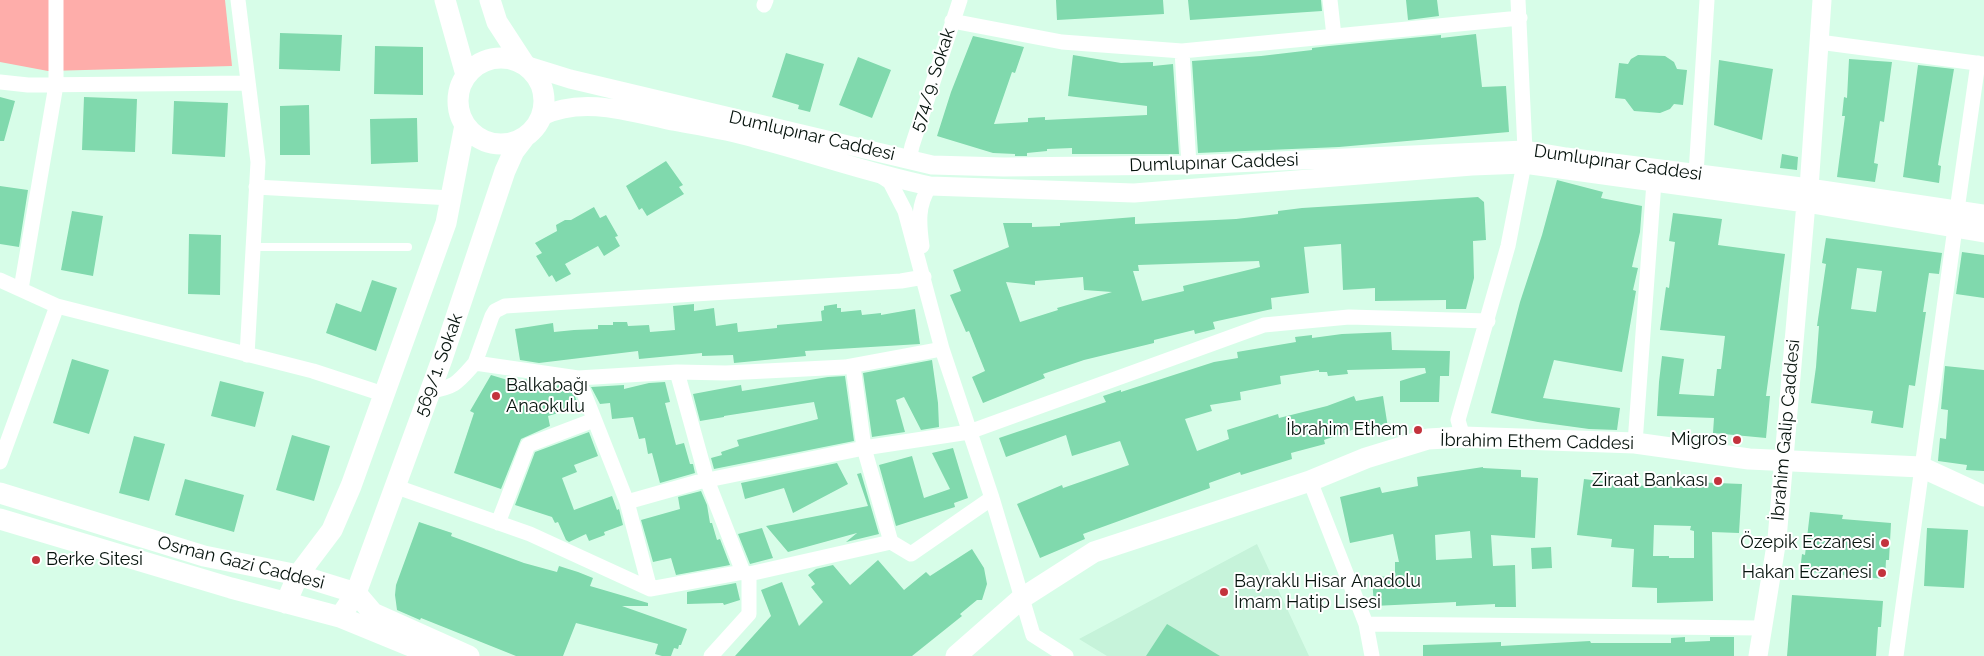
<!DOCTYPE html>
<meta charset="utf-8">
<style>
body{margin:0}
canvas{display:block;background:#d7fde8}
</style>
<canvas width="1984" height="656"></canvas>
<script>
const ctx = document.querySelector('canvas').getContext('2d');
ctx.lineJoin = 'round';
function fill(path, color) { ctx.fillStyle = color; ctx.fill(path, 'evenodd'); }
function trace(path, color, width, dash) { ctx.strokeStyle = color; ctx.lineWidth = width; ctx.lineCap = dash ? 'butt' : 'round'; ctx.setLineDash(dash || []); ctx.stroke(path); }
function label(font, color, halo, rows, align = 'center') {
  ctx.font = font + ' Raleway,sans-serif'; ctx.lineWidth = 4; ctx.setLineDash([]); ctx.textBaseline = 'middle'; ctx.strokeStyle = halo; ctx.fillStyle = color; for (const [text, x, y, turn = 0] of rows) {
    ctx.save(); ctx.translate(x, y); ctx.rotate((+turn || 0) * Math.PI / 180); ctx.textAlign = isNaN(turn) ? turn : align; if (halo) ctx.strokeText(text, 0, 0); ctx.fillText(text, 0, 0); ctx.restore();
  }
}
fill(new Path2D(`
 M1257,544L1309,656H1107L1079,639Z`), '#c6f3da');
fill(new Path2D(`
 M0,0H225L232,66L48,71L0,62Z`), '#feadaa');
fill(new Path2D(`
 M1056,0H1163L1164,14L1057,20Z
 M1188,0H1321L1322,11L1190,20Z
 M1406,0H1437L1439,16L1408,20Z
 M280,33L342,35L340,71L279,69Z
 M1476,34L1482,87L1506,86L1509,132L1339,147L1198,153L1192,61L1261,56L1312,50V48L1329,46L1441,35V38Z
 M973,36L1024,47L1015,73L1012,72L994,124L1028,122V118L1045,117V120L1147,115V106L1068,96L1073,55L1121,63L1153,62V66L1173,64L1179,154H1072V148L1047,149V151L1027,153V156H1015V154L993,153L937,136L951,92Z
 M375,46L423,47V95L374,94Z
 M786,53L824,64L810,112L798,109L799,105L772,97Z
 M1638,55L1665,56L1674,62L1677,69L1687,70L1683,105L1674,104L1670,109L1660,113L1634,111L1625,99L1615,98L1619,63L1628,64L1631,59Z
 M858,57L891,70L872,118L839,105Z
 M1849,59L1892,62L1884,122L1880,121L1874,163L1878,164L1875,182L1837,177L1845,116H1842L1844,97L1847,98Z
 M1719,60L1773,69L1762,140L1714,125Z
 M1918,65L1954,69L1938,165L1941,166L1939,183L1903,177Z
 M0,97L15,101L4,141H0Z
 M84,97L137,99L135,152L82,150Z
 M174,101L228,103L225,157L172,154Z
 M309,105L310,155H280V106Z
 M417,118L418,162L371,164L370,119Z
 M1782,154L1798,157L1797,170L1780,168Z
 M666,161L683,185L679,187L684,194L647,216L642,208L639,210L626,186Z
 M1557,180L1603,192L1601,198L1642,206L1640,232L1632,267L1638,268L1633,290L1636,291L1622,372L1554,360L1543,398L1620,408L1617,430L1589,429L1538,422L1491,413L1520,302L1542,235Z
 M0,186L28,190L19,247L0,244Z
 M1478,197L1484,202L1486,240L1473,241L1474,278L1466,309H1446V300L1375,301V288L1343,290L1341,244L1304,247L1309,293L1271,298L1272,309L1213,322L1215,329L1195,334L1194,330L1154,340V343L1084,360L1043,374L1045,378L983,403L972,377L985,371L969,331L966,332L950,295L961,291L953,270L1009,247L1003,223H1032V227L1060,226V223L1135,217V224L1236,219L1278,214V211L1302,208ZM1259,261L1260,267L1183,286L1184,291L1142,301L1133,271H1139L1138,265ZM1083,277L1084,290L1112,292L1057,308L1058,310L1020,322L1006,282L1035,285V281Z
 M594,207L600,218L606,215L618,236L615,237L620,246L604,256L598,246L565,264L571,274L556,282L552,275L549,277L536,256L542,253L535,243L557,231L556,225L565,220H571Z
 M72,211L103,216L93,276L61,270Z
 M1673,213L1722,219L1718,245L1785,254L1766,396H1770L1766,438L1713,433L1714,418L1657,416L1659,382L1662,356L1684,359L1679,394L1714,396L1717,369H1721L1725,336L1660,330L1666,287L1669,288L1675,242L1669,241Z
 M189,234L221,235L220,295L188,294Z
 M1826,238L1942,253L1939,274L1929,273L1923,312H1926L1915,386L1909,385L1903,428L1871,423L1873,411L1811,403L1816,367L1819,326H1817L1826,264L1822,263ZM1857,268L1882,271L1876,312L1851,309Z
 M1962,252L1984,255V298L1956,294Z
 M372,280L397,288L376,351L326,333L336,303L361,312Z
 M694,304V311L714,308L716,326L737,323L738,332L777,328V325L822,321L821,311L824,310V306L837,304V308H841V312L861,310L862,315L881,313V315L915,309L920,344L805,351L806,356L734,363L733,355L702,356V353L639,359L638,351L539,363L520,360L515,329L553,323L554,332L574,330L598,329V325H613V322H627L628,326L649,325L650,332L675,330L673,306Z
 M1391,332L1392,350L1450,351L1449,376H1440L1439,402H1400V381L1426,373L1425,368L1347,370L1348,374L1328,376L1327,372H1319V370L1280,376L1281,384L1240,392L1241,400L1210,405L1212,411L1185,419L1197,451L1229,439L1227,430L1278,414L1279,418L1327,406L1354,396L1356,401L1383,396L1388,428L1367,431L1366,425L1324,440L1325,444L1291,453L1292,459L1241,475L1240,472L1209,483L1210,488L1083,534L1085,539L1040,558L1017,504L1062,485L1063,488L1129,465L1120,441L1072,456L1066,435L1006,457L999,438L1106,402L1103,396L1121,390V392L1214,362L1238,358L1237,352L1296,342L1295,337L1312,335V338L1342,334Z
 M72,359L109,370L89,434L53,423Z
 M932,360L938,403L939,427L921,430L904,397L896,400L905,432L872,437L863,373Z
 M1945,366L1984,370V471L1966,470L1967,465L1938,461L1940,438L1946,439L1948,410L1941,409Z
 M491,375L524,385L523,379L540,382L542,390L559,385L571,386L579,407L548,416L550,426L521,439L501,489L454,473L474,413L470,411Z
 M845,376L854,441L714,469L711,458L722,455L721,452L739,446L737,440L818,419L814,402L724,416V417L700,421L693,394L741,385L742,391L828,377Z
 M220,381L264,392L255,427L211,416Z
 M665,382L670,402L665,403L676,445L684,443L690,464H693L695,473L660,483L652,453L648,454L645,438L639,439L633,417L612,419L610,403L600,404L591,387L624,385V389L649,383Z
 M589,432L598,456L574,465L577,472L562,478L574,510L612,496L617,510L619,509L623,525L604,532L605,535L589,541L586,534L569,542L566,540L558,522L555,523L552,517L515,505L535,452Z
 M292,435L330,446L314,501L276,490Z
 M134,436L165,444L149,501L119,493Z
 M953,448L968,498L954,503L955,507L896,526L879,465L912,456L924,498L950,489L932,453Z
 M837,463L848,484L793,513L784,488L745,499L741,483Z
 M1483,467V468L1521,470V477L1538,478L1535,538L1491,535L1493,566L1515,565L1516,607H1495V604L1456,606V602L1374,606L1372,577L1395,576V562H1399L1393,534L1350,543L1340,497L1380,487L1382,493L1418,486L1417,477ZM1470,531L1472,558L1436,560L1435,535Z
 M861,473L879,534L846,542L857,533L788,552L766,526L868,506L857,474Z
 M185,479L244,495L234,532L175,515Z
 M1584,479L1616,483L1615,485L1693,487V482L1742,484L1739,533L1712,532L1713,601L1657,603V588L1632,587L1634,549L1611,547L1612,539L1577,535ZM1654,525L1691,526L1690,530L1694,531V558H1669V556H1653Z
 M701,491L707,505L710,523H712L717,540L720,539L730,565L676,575L671,558L653,562L641,520L680,509L678,497Z
 M1810,512L1843,515L1842,519L1891,523L1889,560H1886L1885,579L1800,571L1802,554L1805,555Z
 M419,522L452,533L451,536L524,563L557,572L559,566L578,572L593,578L590,586L648,603V606H622L687,629L681,645H679L678,649L674,648L671,656H662L655,654L658,644L576,623L563,656H516L421,618L420,620L397,610L395,595L396,585Z
 M762,528L773,558L750,564L738,534Z
 M1927,528L1968,530L1964,588L1924,586Z
 M1551,547L1552,568L1532,569L1531,548Z
 M972,549L984,568L987,584L982,600H977L960,614L962,616L912,656H735L771,616L761,590L782,582L799,626L823,602L811,587L815,584L808,575L816,569L833,565L850,585L878,560L904,590L926,572L930,576Z
 M736,583L740,600L724,605L723,603L687,604V592Z
 M1792,595L1883,601L1881,627H1878L1876,656H1787Z
 M1167,624L1220,656H1146Z
 M1685,637V642L1710,641V637H1734V656H1423V645L1501,642V646L1590,641L1591,643H1671V638Z`), '#80d9ad');
trace(new Path2D(`
 M253,247H408`), '#fff', 8);
trace(new Path2D(`
 M238,0L258,162L247,355
 M1330,0L1334,36
 M764,5L766,0
 M952,21L1062,42L1182,51L1520,18
 M1819,42L1984,64
 M1182,51L1189,165
 M0,82L28,85L248,83
 M909,160L912,146L960,0
 M878,174L890,182L905,211L942,349L992,498L1033,635L1066,656
 M1696,174L1707,0
 M256,187L451,198
 M1957,210L1978,63
 M922,246C919,224 917,205 930,186
 M0,280L57,306L313,371L383,394
 M21,289L56,85V0
 M475,363L492,316L495,311L505,306L901,281L924,277
 M853,366L864,448L891,542
 M677,372L707,480L743,572
 M578,378L627,502L650,589L743,572L749,574
 M430,391C456,387 458,382 475,363L578,378L677,372L726,373L845,367L942,349
 M1463,437L1458,420L1508,246L1524,164L1525,150L1518,0
 M1635,443L1654,182
 M0,462L57,306
 M1310,481L1366,624L1372,656
 M394,486L530,534L650,589
 M627,502L698,482L864,448L969,432L1264,325L1349,317L1488,321
 M498,523L528,445L594,420
 M1366,624L1762,628
 M711,656L749,614V574L891,542L911,554L992,498
 M1896,656L1955,228`), '#fff', 15);
trace(new Path2D(`
 M525,65L570,79L932,165L1004,167L1189,165L1525,150L1566,157L1809,188L1984,214
 M542,116C583,96 630,112 672,121C699,126 727,130 754,138C813,153 871,174 930,186L1134,193L1472,166L1524,164L1806,203L1984,233
 M1809,188L1822,0
 M1758,656L1777,539L1806,203`), '#fff', 19);
trace(new Path2D(`
 M445,0L466,75
 M490,0L497,22L525,65
 M458 101a43 43 0 1 1 86 0a43 43 0 1 1-86 0Z
 M0,493L204,556L298,575L356,593L373,613L469,656
 M0,519L231,588L340,617L435,656
 M286,603L298,575L332,530L351,486L446,223L465,125
 M340,617L356,593L442,359L505,171L514,151L524,138
 M956,656L1022,598L1094,552L1310,481L1366,458L1428,439L1463,437L1635,443L1749,459L1921,467L1984,496`), '#fff', 21);
for (const [x, y, r, color] of [
 [496,396,5,"#c3333d"],
 [1418,430,5,"#c3333d"],
 [1737,440,5,"#c3333d"],
 [1718,481,5,"#c3333d"],
 [1885,543,5,"#c3333d"],
 [36,560,5,"#c3333d"],
 [1882,573,5,"#c3333d"],
 [1224,592,5,"#c3333d"]
]) { const dot = new Path2D(); dot.arc(x, y, r, 0, 2 * Math.PI); ctx.fillStyle = color; ctx.fill(dot); trace(dot, '#fff', 2); }
label('18px', '#07140e', '#fff', [
 ["574/9. Sokak",933,80,-72],
 ["Dumlupınar Caddesi",812,136,13],
 ["Dumlupınar Caddesi",1214,163,-2],
 ["Dumlupınar Caddesi",1618,163,8],
 ["569/1. Sokak",439,365,-70],
 ["İbrahim Galip Caddesi",1786,430,-85],
 ["İbrahim Ethem Caddesi",1537,442,1],
 ["Osman Gazi Caddesi",241,563,14]
]);
label('18px', '#07140e', '#fff', [
 ["Balkabağı",506,386,"left"],
 ["Anaokulu",506,407,"left"],
 ["İbrahim Ethem",1408,430],
 ["Migros",1727,440],
 ["Ziraat Bankası",1708,481],
 ["Özepik Eczanesi",1875,543],
 ["Berke Sitesi",46,560,"left"],
 ["Hakan Eczanesi",1872,573],
 ["Bayraklı Hisar Anadolu",1234,582,"left"],
 ["İmam Hatip Lisesi",1234,603,"left"]
], 'right');
</script>
